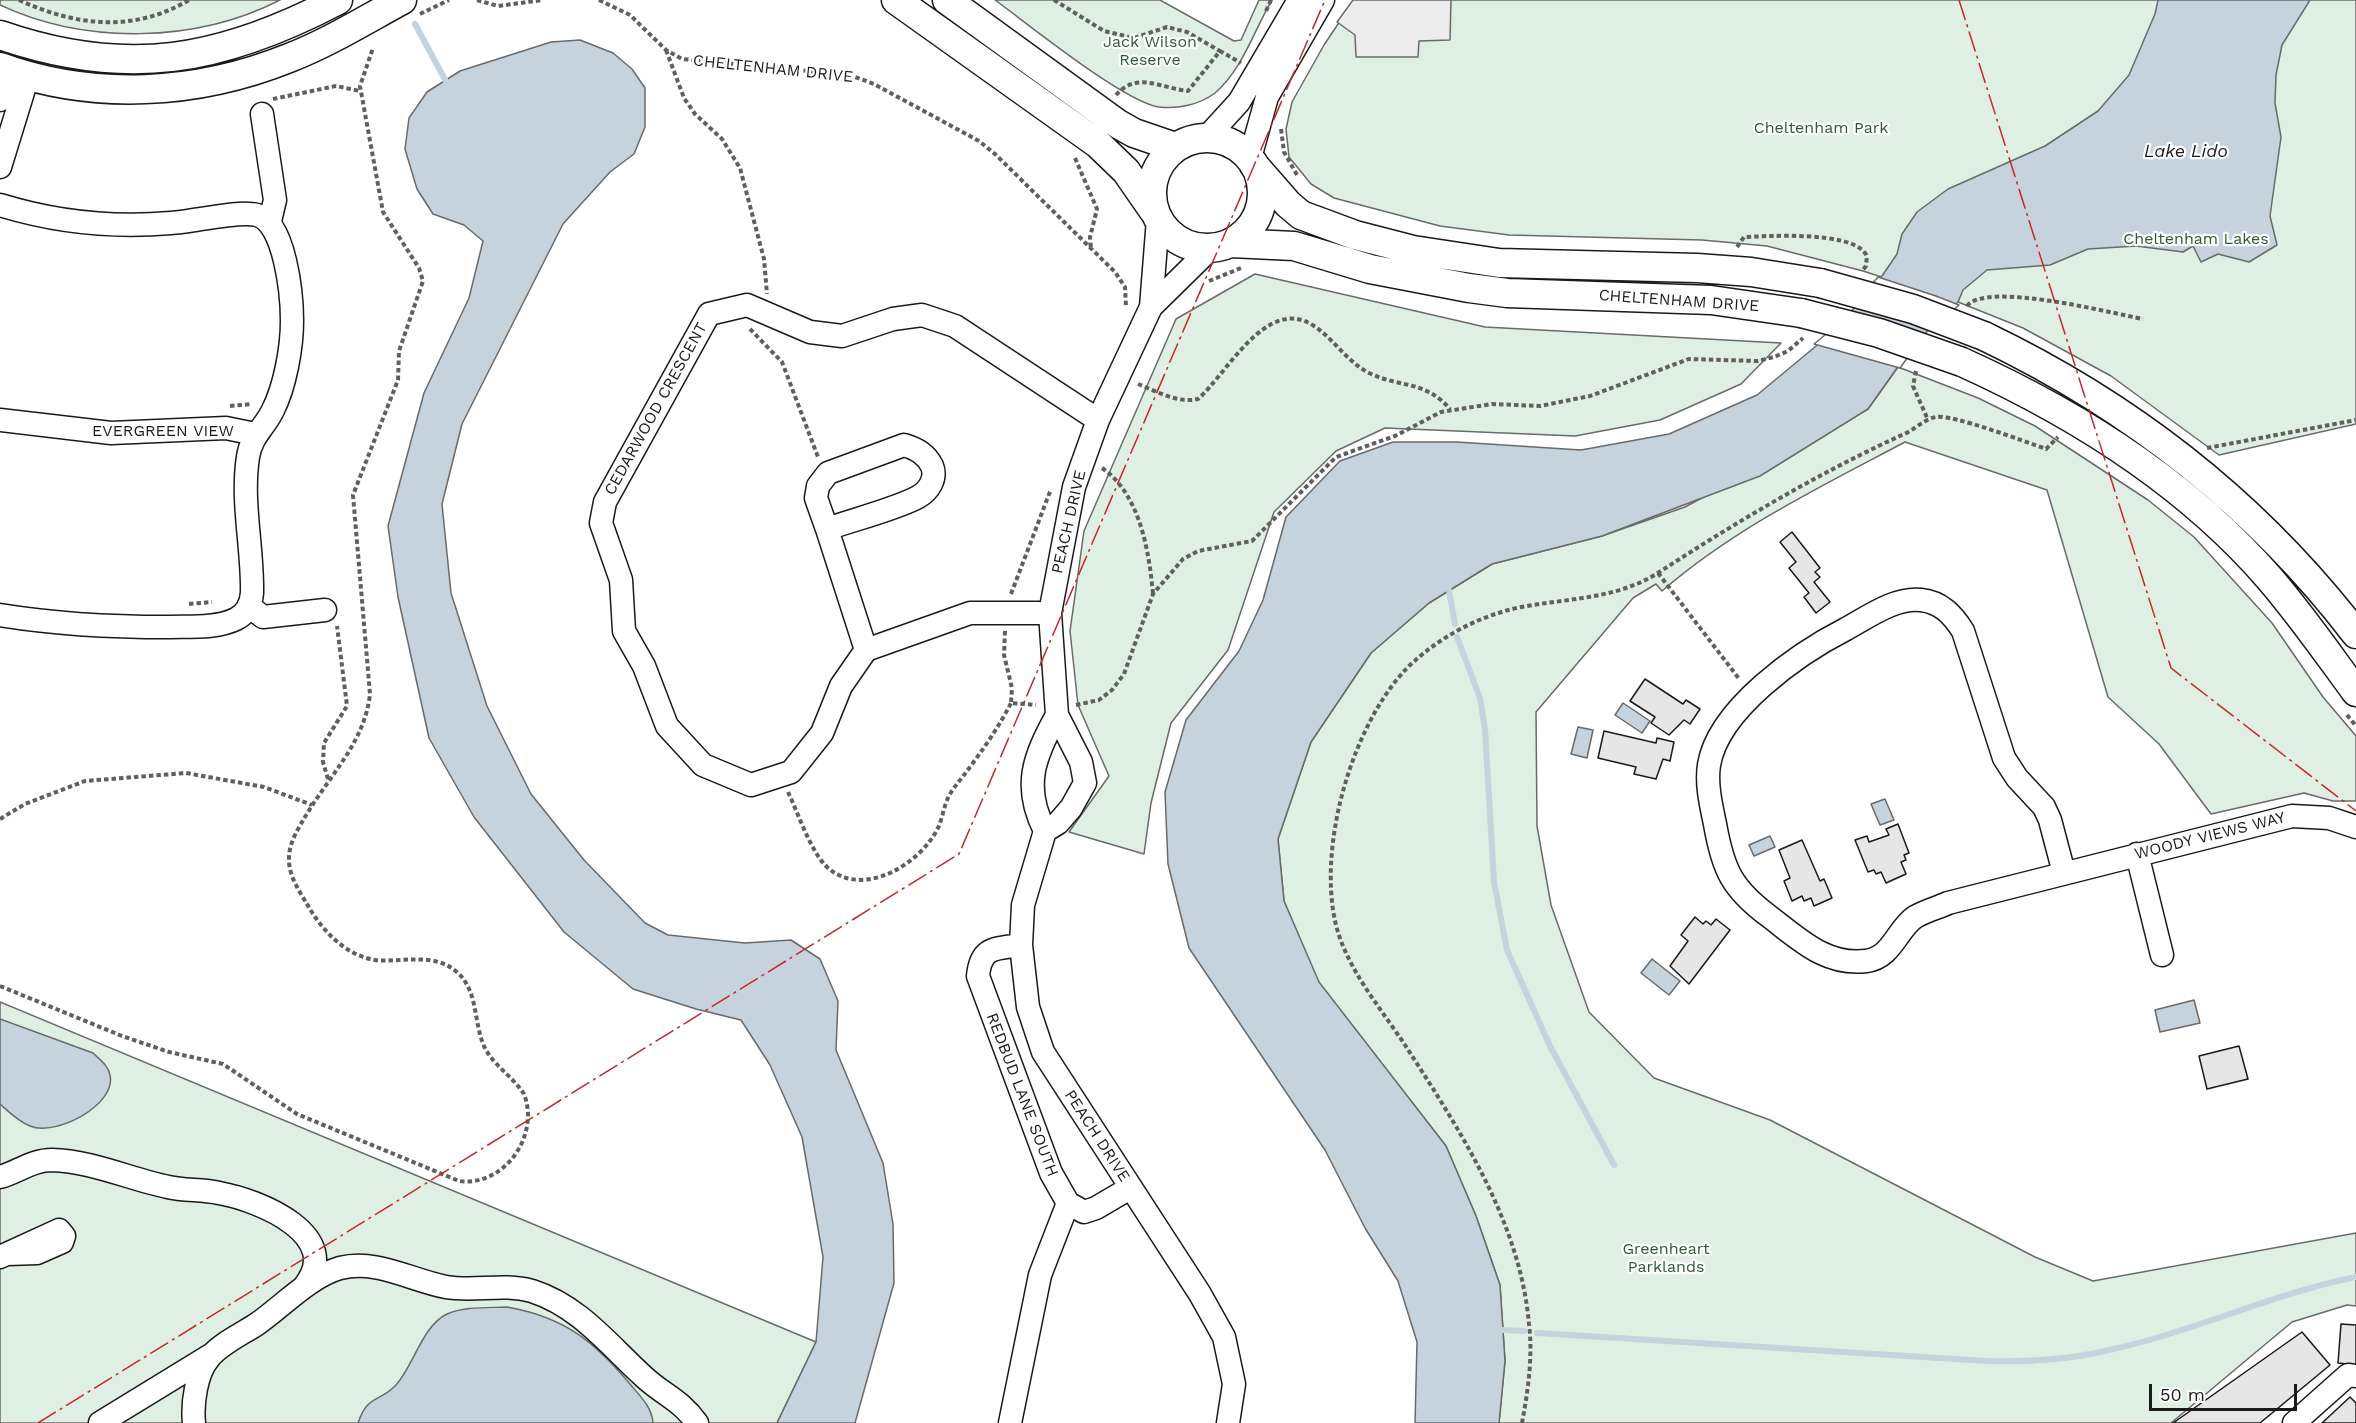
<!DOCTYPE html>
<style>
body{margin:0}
#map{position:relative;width:2356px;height:1423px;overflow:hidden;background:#fff;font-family:"Work Sans",sans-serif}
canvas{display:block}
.scale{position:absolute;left:2149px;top:1384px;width:148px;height:27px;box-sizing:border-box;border:3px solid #1a1a1a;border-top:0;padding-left:8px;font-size:18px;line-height:21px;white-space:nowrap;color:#1a1a1a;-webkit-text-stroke:4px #fff;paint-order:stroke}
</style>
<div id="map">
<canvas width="2356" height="1423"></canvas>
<div class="scale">50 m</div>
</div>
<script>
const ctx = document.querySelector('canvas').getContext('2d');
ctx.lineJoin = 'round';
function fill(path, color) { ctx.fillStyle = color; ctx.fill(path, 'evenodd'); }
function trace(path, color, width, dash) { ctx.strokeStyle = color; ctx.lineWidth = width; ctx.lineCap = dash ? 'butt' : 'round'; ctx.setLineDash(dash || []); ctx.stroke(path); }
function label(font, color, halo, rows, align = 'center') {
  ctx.font = font + ' "Work Sans",sans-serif'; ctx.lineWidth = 4.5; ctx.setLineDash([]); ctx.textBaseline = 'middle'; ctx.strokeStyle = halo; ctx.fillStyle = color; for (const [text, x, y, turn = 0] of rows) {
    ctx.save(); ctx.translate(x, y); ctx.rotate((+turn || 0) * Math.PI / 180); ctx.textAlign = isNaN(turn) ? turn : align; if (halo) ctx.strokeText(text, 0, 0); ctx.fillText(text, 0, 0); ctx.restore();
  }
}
const green = new Path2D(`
 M0,0H280C196,43 85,45 0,5Z
 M995,0H1160L1234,41L1241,40L1259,0H1272C1254,30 1243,69 1215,93C1199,105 1178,109 1159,107C1124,102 1028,24 995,0Z
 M1354,0H2356V424L2219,455L2111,376L2023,328L1958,302L1863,271L1767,246L1702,240L1509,235L1440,226L1334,198L1311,184L1289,157L1286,129L1292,102L1324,45Z
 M1255,274L1485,327L1781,343L1741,384L1660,420L1575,436L1385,428L1336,451L1274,512L1228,650L1171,723L1151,803L1144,854L1069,832L1109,776L1078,705L1070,631L1084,531L1176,319Z
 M1898,367L1978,398L2035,426L2148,500L2194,537L2272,623L2323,697L2356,736V801H2333L2304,793L2211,814L2159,744L2108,697L2047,490L1905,442C1820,487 1735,528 1662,591L1656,584L1633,598L1536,712L1537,826L1551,905L1589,1012L1654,1078L1770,1120L2035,1257L2093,1281L2356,1233V1306L2347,1305L2292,1322L2171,1423H1499L1505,1361L1500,1285L1476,1216L1446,1146L1318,982L1284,901L1278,839L1311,742L1371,653L1429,603L1492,564L1602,536L1685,507L1868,409Z
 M0,1002L816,1342L777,1423H0Z`);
fill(green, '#e0efe3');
trace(green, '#6a6a6a', 1.5);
const parking = new Path2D(`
 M1353,0H1451L1450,40L1419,41L1418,57H1356L1355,35L1337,22Z`);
fill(parking, '#ededed');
trace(parking, '#6a6a6a', 1.5);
const water = new Path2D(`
 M2158,0H2310L2282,45L2276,75L2275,103L2281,137L2270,216L2277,245L2249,262L2218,254L2201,262L2193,246L2183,252L2136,246L2088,249L2050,265L1987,270L1963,290L1958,302L1914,344L1868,409L1760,476L1602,536L1492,564L1429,603L1371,653L1311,742L1278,839L1284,901L1319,982L1446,1146L1476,1216L1500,1285L1505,1361L1499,1423H1415L1417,1342L1398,1281L1365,1228L1325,1150L1189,948L1168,864L1165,792L1186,720L1239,651L1263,600L1286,517L1340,461L1393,442H1457L1581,450L1669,434L1757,395L1833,332L1882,276L1897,254L1902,234L1917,212L1948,189L2045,146L2098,111L2129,75L2155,14Z
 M580,40L613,53L632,69L645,88V127L634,154L610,172L563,224L462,424L442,504L451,593L487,706L531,794L584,860L645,923L668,935L745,943L791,940L820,959L838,1001L836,1050L883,1163L893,1224L894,1283L855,1423H777L816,1342L823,1257L802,1137L770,1065L741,1020L696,1009L633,989L564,932L474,817L429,738L398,597L388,526L424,393L469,298L483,241L464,225L433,214L417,189L405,149L409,118L427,92L460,71L551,42Z
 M1623,703L1650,721L1642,733L1615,715Z
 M1578,727L1593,730L1587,758L1571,754Z
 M1885,799L1894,820L1880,825L1871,804Z
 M1770,836L1775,847L1754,856L1749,845Z
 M1652,959L1680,981L1669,995L1641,973Z
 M2194,1000L2200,1023L2160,1032L2155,1010Z
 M0,1019L93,1053C100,1060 108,1065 110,1075C117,1105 55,1137 30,1126C19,1122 9,1112 0,1104Z
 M507,1307C564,1317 594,1341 630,1384C640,1396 652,1407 653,1423H358C368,1394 379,1403 396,1385C414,1365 422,1326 447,1314C465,1306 488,1308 507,1307Z`);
fill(water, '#c6d2dc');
trace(water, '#6a6a6a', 1.5);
const pier = new Path2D(`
 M1878,277L1936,296L1959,305L1934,329L1853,306Z
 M1831,330L1916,346L1900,368L1814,344Z`);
fill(pier, '#fff');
trace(pier, '#6a6a6a', 1.5);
trace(new Path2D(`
 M415,24L449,87
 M1449,590L1455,624
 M1457,637L1480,698L1485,729L1494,882L1507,950L1550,1046L1614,1165
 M1503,1330L1524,1331
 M1537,1333L1987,1361C2027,1362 2066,1360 2105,1351C2191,1333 2271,1294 2356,1277`), '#c6d2dc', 6);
const building = new Path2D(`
 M1792,532L1820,568L1815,572L1820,577L1814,582L1830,602L1816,613L1804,597L1809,593L1789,568L1796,562L1780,542Z
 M1645,679L1683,704L1686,700L1700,709L1690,724L1684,720L1669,735L1651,723L1655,717L1630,701Z
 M1604,731L1656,743L1657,738L1674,742L1670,761L1663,759L1656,779L1634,774L1636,767L1598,758Z
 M1898,824L1909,853L1904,855L1906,860L1901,862L1906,874L1886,883L1881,872L1876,874L1874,870L1868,872L1855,840L1867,836L1869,842L1889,835L1886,829Z
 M1802,840L1820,881L1824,879L1832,898L1814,906L1811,898L1804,901L1802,896L1792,901L1784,881L1790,878L1779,850Z
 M1695,917L1703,924L1706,921L1711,925L1716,919L1730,930L1689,984L1670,966L1688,941L1681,935Z
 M2239,1046L2248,1079L2207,1089L2199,1056Z
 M2341,1324L2356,1325V1365L2338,1363Z
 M2302,1332L2330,1365L2260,1423H2173Z
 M2350,1397L2356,1403V1423H2322Z`);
fill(building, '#e6e6e6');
trace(building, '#1a1a1a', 1.5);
const minor = new Path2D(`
 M0,100L8,70
 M262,114L275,200L270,221
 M1207,137L1239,102L1299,0
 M1250,158L1267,97L1323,0
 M0,167L28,76
 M0,205C55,222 113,228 171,223C193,222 238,210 257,215C285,222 292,295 292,321C292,348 285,386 273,410C265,427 251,436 248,457C241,502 253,548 252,593C251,605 246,614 236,619C216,629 187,626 167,627C110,627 56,624 0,615
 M1158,219L1151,307L1098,420L1074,487L1050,613L1057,715L1081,762L1085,783L1071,808L1058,823L1045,831L1023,905L1021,945L1028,1007L1043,1052L1200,1294L1224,1337L1234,1384L1228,1423
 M1151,307L1211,248
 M0,420L111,433L226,428L255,434
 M827,529L816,498L818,486L828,473L904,445C917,449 926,454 932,466C937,478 929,491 918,497C896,509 852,520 827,529L866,650
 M249,606L263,617L325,610
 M1050,613H970L866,650L841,686L822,733L791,772L751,785L703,765L667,726L644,666L624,631L621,580L601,523L605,502L709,314L747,305L810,332L842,336L893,319L922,315L955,326L1098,420
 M1045,831C1022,786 1034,757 1057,715
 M2137,854L2162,955
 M2064,873L2050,820L2044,807L2017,778L2004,758L1963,631C1953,615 1941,602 1921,600C1895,597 1868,617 1846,629C1799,653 1718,709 1709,765C1706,784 1711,805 1715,824C1723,870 1732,889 1770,917C1799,939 1826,966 1866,961C1892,958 1897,929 1915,917C1925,911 1937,908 1948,903L2292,816L2329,818L2356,827
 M1021,945C995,949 981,946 978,976L1051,1173L1068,1203L1084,1212L1096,1208L1130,1188
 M0,1177C18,1172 32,1160 52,1160C91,1161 130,1179 168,1187C185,1191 202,1189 219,1193C259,1200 347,1236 303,1288
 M0,1257L59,1230L64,1236L62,1242L37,1253L7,1254
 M100,1423L211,1355
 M194,1423C192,1404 196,1373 209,1358C220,1344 242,1334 257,1324C283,1306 309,1277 340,1268C377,1259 410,1280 446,1287C474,1292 503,1283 532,1291C579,1306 608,1344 643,1376C663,1395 680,1399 697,1423
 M1010,1423L1040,1275L1068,1203
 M2294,1423L2348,1375L2356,1376`);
const major = new Path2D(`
 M896,0L1098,144L1126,171L1153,210
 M947,0L1118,124L1134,133L1175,147
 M0,35C127,79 222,61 338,0
 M0,67C94,101 197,95 289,58C328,43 365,20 402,0
 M1152 193a55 55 0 1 1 110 0a55 55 0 1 1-110 0Z
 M1254,165L1288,204L1301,215L1355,235L1413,250L1499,263L1697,268L1751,272L1820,283
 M1231,243L1294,246L1370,269L1469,288L1507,293L1711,300L1801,313
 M1984,336C2130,406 2257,505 2356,634
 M1962,362C2077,414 2187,483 2270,579C2301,615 2328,654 2356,692`);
trace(minor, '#1a1a1a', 25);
trace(major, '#1a1a1a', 31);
trace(new Path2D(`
 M19,0C76,26 133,33 189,0
 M477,0L498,6L543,0
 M599,0L630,15L666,50L682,59L850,75L874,84L979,141L995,154L1115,272L1125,287L1126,307
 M1054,0L1104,31L1134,38L1167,27L1187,32L1220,51
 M1266,11L1271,0
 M420,14L449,0
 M666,50L684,98L695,114L722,139L740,168L764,259L767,294
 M1116,95C1137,71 1160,88 1188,91L1220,51L1241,63
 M273,99L336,86L360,91
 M1281,129L1284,152L1297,175
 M1075,158L1097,209L1090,237L1091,250
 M1737,247L1744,237C1769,236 1849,231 1865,253C1868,257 1866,261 1866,266L1862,271
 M1209,281L1241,268
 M1967,306C1986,281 2111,313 2143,319
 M750,329L782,362L818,457
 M1916,371L1913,386L1928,420
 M1138,384C1156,391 1178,404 1198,399C1227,374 1267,294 1314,326C1335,340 1346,361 1369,373C1400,388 1425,380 1450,409
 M230,406L252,404
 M2207,448L2356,420
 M1102,468C1140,494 1149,551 1153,594
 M1658,573L1740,680
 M1011,594L1051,489
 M189,604L212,602
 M1005,631L1004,655L1012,688L1011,703L1036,705
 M1076,705L1099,700L1112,690L1124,674L1153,594L1183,559L1198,551L1252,541L1336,457L1395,436L1441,412L1492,404L1540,406L1590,396L1689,359L1758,361L1774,357L1788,351L1803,338
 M2347,715L2356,726
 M328,779L323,762L324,743L347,706L337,626
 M788,792C798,813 810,849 825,865C860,901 920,865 938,828C943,817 944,804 950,794C954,787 959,782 964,775C980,754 999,727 1011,703
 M0,819L25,804L85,781L186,773L264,787L312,805
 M0,986L122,1036L169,1052L223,1064L297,1114L459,1181C505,1187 540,1135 524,1094C512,1075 489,1063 482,1041C474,1018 477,991 458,973C434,951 403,963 375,960C344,955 321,929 307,904C299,891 288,874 289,858C289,843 298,829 305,817C329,776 365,742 370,694L353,495L398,380L399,351L423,281L419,268L383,212L360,86L373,48
 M1522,1423C1528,1391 1533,1356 1529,1324C1520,1221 1459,1129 1405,1045C1383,1012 1355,978 1341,941C1310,860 1353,711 1419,657C1449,632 1483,615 1521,607C1570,598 1619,599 1661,571C1738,521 1819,473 1902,435C1913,431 1924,419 1936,417C1952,414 2026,442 2046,449L2058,437`), '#5f5f5f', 4, [4.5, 3]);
trace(minor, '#fff', 22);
trace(major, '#fff', 28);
const majorBridge = new Path2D(`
 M1820,283L1913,309L1984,336
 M1801,313L1879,333L1962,362`);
trace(majorBridge, '#1a1a1a', 31, []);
trace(majorBridge, '#fff', 28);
trace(new Path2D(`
 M1959,0L2171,668L2356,811
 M38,1423L959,854L1325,0`), '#c62828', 1.5, [21, 4.5, 3, 4.5]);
label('16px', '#2b5a34', '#fff', [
 ["Jack Wilson",1150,42],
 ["Reserve",1150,60],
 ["Cheltenham Park",1821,128],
 ["Cheltenham Lakes",2196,239],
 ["Greenheart",1666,1249],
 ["Parklands",1666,1267]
]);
label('16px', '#1a1a1a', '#fff', [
 ["CHELTENHAM DRIVE",773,69,6],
 ["CHELTENHAM DRIVE",1679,301,4],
 ["CEDARWOOD CRESCENT",656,409,-61],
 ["EVERGREEN VIEW",163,431],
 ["PEACH DRIVE",1069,522,-77],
 ["WOODY VIEWS WAY",2210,836,-14],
 ["REDBUD LANE SOUTH",1022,1095,69],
 ["PEACH DRIVE",1097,1136,57]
]);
label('italic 18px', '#1a1a1a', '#fff', [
 ["Lake Lido",2186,152]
]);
</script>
